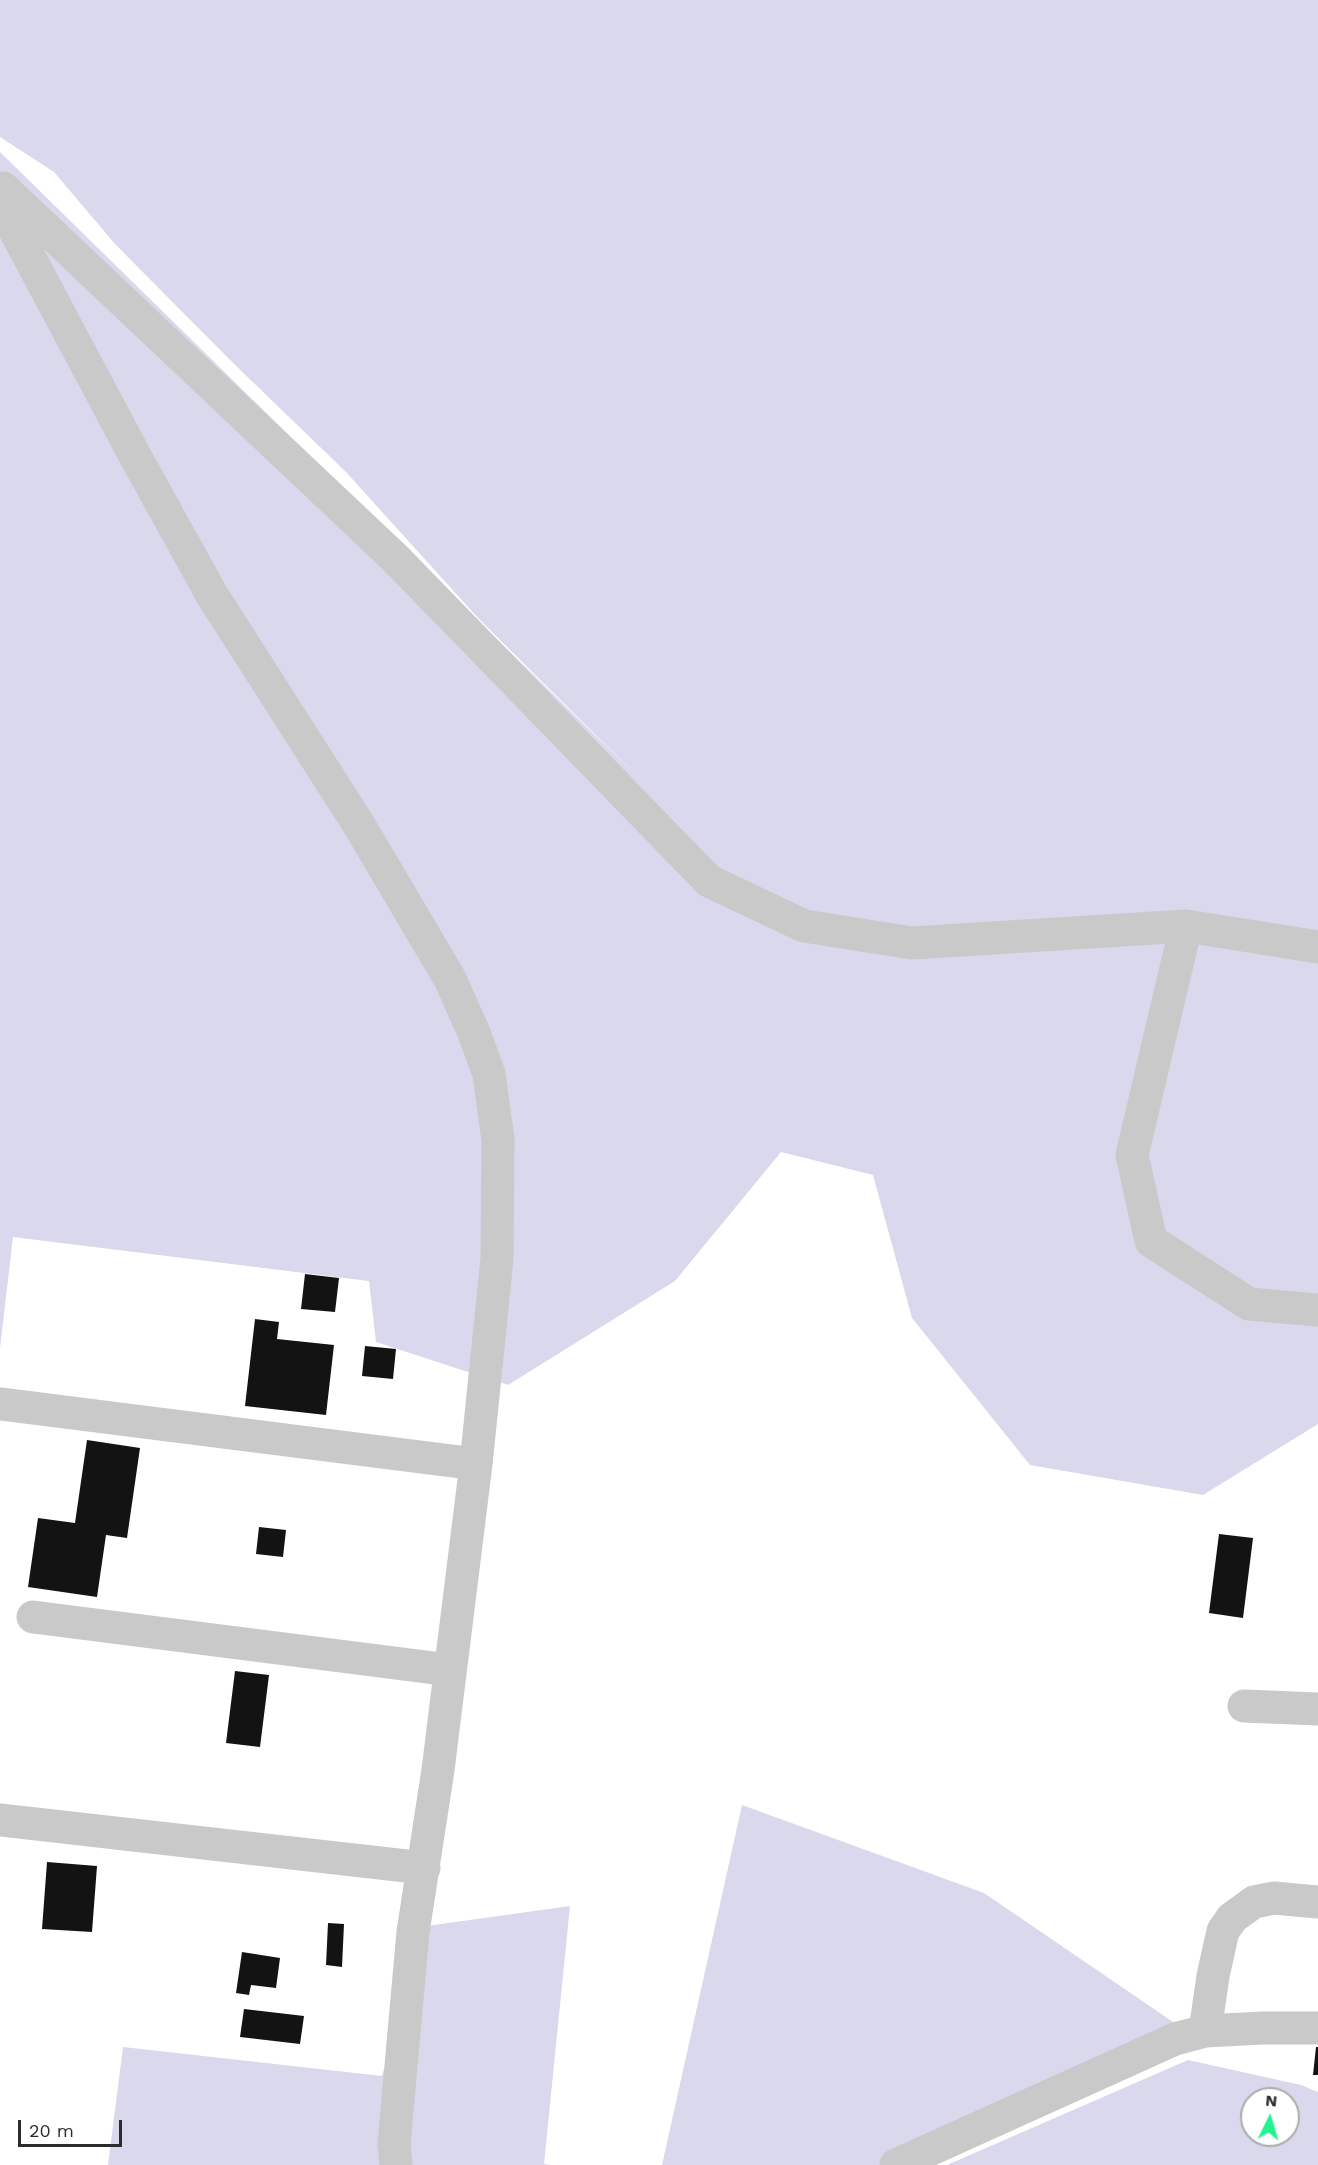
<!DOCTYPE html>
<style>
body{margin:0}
#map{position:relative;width:1318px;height:2165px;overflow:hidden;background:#fff;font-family:"Work Sans",sans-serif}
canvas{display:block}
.north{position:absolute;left:1240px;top:2087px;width:60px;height:60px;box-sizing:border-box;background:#fff;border:2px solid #ababab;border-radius:50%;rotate:5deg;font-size:16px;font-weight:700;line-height:24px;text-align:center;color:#2c2c2c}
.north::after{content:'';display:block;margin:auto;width:21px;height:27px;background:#1ef48f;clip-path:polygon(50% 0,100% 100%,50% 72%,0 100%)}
.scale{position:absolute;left:18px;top:2120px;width:104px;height:27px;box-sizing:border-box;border:3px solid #2c2c2c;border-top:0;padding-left:8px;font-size:18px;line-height:21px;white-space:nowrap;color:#2c2c2c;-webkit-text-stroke:4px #fff;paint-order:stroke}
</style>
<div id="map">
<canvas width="1318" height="2165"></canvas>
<div class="north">N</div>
<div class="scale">20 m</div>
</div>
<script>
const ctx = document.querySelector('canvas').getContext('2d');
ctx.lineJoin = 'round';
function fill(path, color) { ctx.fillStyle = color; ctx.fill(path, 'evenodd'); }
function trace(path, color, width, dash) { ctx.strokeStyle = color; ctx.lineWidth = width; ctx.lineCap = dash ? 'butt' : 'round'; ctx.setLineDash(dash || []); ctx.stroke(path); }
fill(new Path2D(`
 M0,0H1318V1424L1203,1495L1030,1465L912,1318L873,1175L781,1152L675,1281L508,1385L376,1342L369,1281L13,1237L0,1348V152L652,791L478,618L346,472L231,361L115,244L54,172L0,137Z
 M742,1805L984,1893L1176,2024L904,2165H662Z
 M570,1906L544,2164L551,2165H108L123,2047L382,2076L427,1926Z
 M1188,2060L1301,2085L1318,2092V2165H947ZM1252,2099H1288V2135H1252Z`), '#d9d8ec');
fill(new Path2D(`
 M305,1274L339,1278L335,1312L301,1309Z
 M255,1319L279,1322L277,1339L334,1345L326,1415L245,1406Z
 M365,1346L396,1349L393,1379L362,1376Z
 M87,1440L140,1448L127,1538L106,1535L97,1597L28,1587L38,1518L75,1523Z
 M259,1527L286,1530L283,1557L256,1554Z
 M1219,1534L1253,1538L1243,1618L1209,1613Z
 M235,1671L269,1675L260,1747L226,1743Z
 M47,1862L97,1866L92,1932L42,1929Z
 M328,1923L344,1924L342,1967L326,1965Z
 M242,1952L280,1958L276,1988L251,1985L249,1995L236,1993Z
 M244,2009L304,2016L300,2044L240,2037Z
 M1316,2047H1318V2075H1313Z`), '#131313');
trace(new Path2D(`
 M3,188L396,559L709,881L804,926L912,943L1186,926L1318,947
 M0,202L134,454L212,595L359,825L450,979L474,1033L489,1074L498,1140L497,1259L476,1464L438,1770L413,1932L394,2144L396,2165
 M1186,926L1132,1155L1151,1241L1249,1304L1318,1310
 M2,1404L476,1464
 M33,1617L450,1670
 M1244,1706L1318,1709
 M0,1820L424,1868
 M1205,2031L1213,1976L1223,1931L1232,1918L1254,1902L1274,1898L1318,1902
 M896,2165L1175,2039L1205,2031L1263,2028H1318`), '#c9c9c9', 33);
</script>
